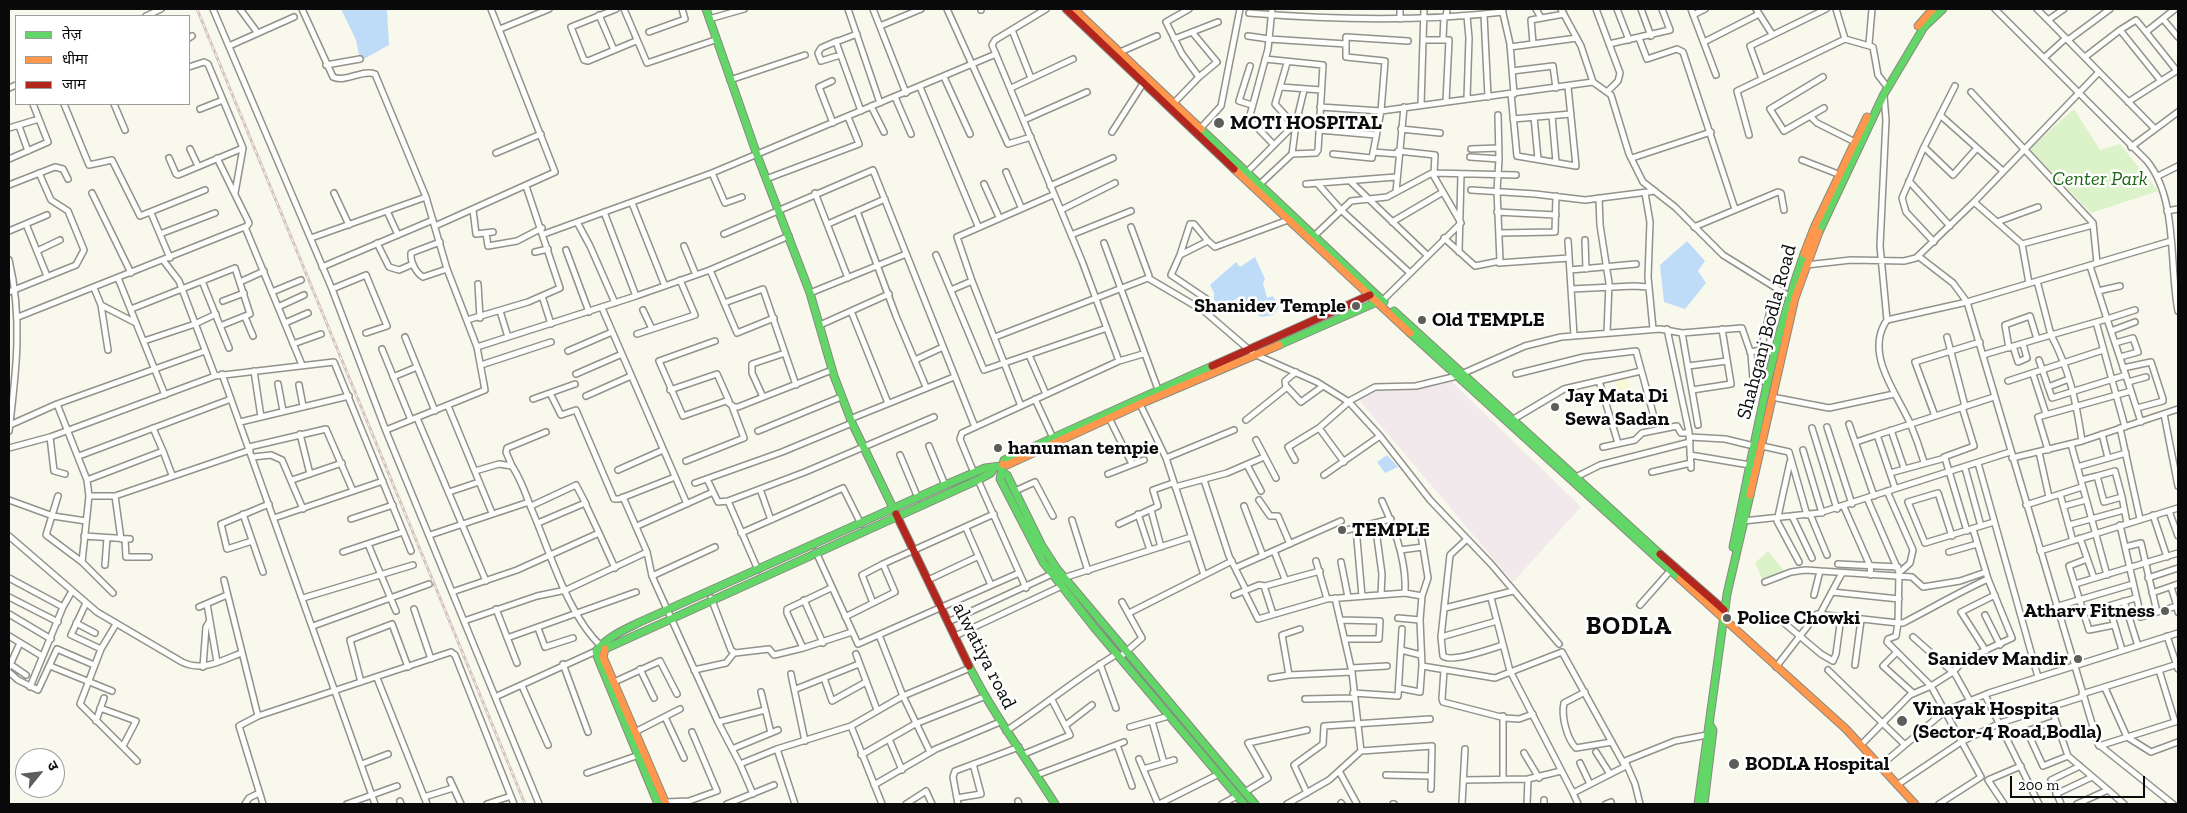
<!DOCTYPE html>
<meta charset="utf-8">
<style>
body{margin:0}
#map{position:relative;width:2187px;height:813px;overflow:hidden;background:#f9f8ec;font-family:"Zilla Slab","Noto Sans Devanagari",serif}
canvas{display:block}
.frame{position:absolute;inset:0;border:10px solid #0a0a0a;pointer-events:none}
.legend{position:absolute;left:15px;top:15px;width:175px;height:90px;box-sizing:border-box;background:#fff;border:1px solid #9d9d9d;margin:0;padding:6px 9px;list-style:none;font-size:15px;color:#0a0a0a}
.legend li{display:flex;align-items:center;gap:10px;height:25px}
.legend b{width:25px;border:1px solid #9d9d9d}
.north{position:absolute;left:15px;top:748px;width:50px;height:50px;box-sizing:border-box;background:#fff;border:1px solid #9d9d9d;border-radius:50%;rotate:61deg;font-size:14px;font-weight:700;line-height:20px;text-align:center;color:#0a0a0a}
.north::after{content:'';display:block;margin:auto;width:18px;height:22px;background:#5e5d59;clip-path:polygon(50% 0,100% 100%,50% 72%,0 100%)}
.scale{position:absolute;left:2010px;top:776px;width:135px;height:22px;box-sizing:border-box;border:2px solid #0a0a0a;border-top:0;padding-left:6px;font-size:15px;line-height:18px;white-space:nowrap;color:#0a0a0a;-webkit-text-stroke:4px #fff;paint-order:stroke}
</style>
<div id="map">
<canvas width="2187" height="813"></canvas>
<div class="frame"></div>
<ul class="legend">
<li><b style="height:6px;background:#63d668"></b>तेज़</li>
<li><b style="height:6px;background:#ff974d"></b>धीमा</li>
<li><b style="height:6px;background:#b3261e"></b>जाम</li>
</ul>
<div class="north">उ</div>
<div class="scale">200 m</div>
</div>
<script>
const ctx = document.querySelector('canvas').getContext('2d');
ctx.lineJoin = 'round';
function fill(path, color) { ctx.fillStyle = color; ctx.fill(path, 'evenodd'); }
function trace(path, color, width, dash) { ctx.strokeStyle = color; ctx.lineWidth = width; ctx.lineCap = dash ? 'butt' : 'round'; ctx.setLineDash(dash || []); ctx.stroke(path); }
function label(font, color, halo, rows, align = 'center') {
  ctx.font = font + ' "Zilla Slab",serif'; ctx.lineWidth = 5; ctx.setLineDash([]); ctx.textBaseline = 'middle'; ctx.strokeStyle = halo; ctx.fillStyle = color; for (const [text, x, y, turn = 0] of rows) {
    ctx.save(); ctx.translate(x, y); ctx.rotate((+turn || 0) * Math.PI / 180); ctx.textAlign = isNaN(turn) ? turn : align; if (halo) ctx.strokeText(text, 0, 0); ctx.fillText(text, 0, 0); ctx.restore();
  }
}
fill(new Path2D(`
 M1450,380L1581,507L1513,582L1359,400L1369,392Z`), '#f1e9eb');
fill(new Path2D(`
 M1626,377L1631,392L1619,395L1614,380Z`), '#f7f8d6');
fill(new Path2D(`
 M2074,109L2100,150L2120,144L2158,191L2091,213L2029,149Z
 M1768,551L1784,571L1763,581L1755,563Z`), '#dcf2c9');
fill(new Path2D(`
 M341,9H387L389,45L364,59L359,55L356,40Z
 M1687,241L1705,261L1698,271L1706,283L1685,309L1664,302L1660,265Z
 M1255,257L1265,279L1263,283L1267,298L1273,296L1279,307L1273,315L1261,317L1239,297L1223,308L1214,301V293L1210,285L1236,262L1240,267Z
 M1387,455L1398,467L1385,473L1377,462Z`), '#bedcf7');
const street = new Path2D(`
 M213,9L332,289L386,431L539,804
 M240,9L257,32
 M302,9L333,77C346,83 362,69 375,74L426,197
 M616,9L571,27L584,60L588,61L636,41
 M624,9L647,63L715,40
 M848,9L880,103
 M873,9L906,93
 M947,9L1008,144L1031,137
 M981,9V10
 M1046,9L995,40L992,45L1082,261L1119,361L1143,354
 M1272,9L1268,49L1249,119L1274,145
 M1400,9V19
 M1502,9L1510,44L1514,94
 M1536,9L1541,18
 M1561,9L1581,46L1593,82L1611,95L1629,154L1643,182L1675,207L1723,255L1789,296
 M1596,9L1620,73L1618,81L1608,91
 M1617,9L1629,40
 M1641,9L1651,36
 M1691,9L1716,75
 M1756,9L1772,34
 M1836,9L1845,39L1873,47L1878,75L1888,88
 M1995,9L2147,161C2178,199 2169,264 2178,311
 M2037,9L2048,20L2064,9
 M2175,9L2146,32L2177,71
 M1249,13C1334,20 1418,22 1503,12
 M599,15L614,50
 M1484,15L1488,97
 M1693,15L1705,9
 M146,16L161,9
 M1467,16L1469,38L1467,99
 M1446,17L1447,9
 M709,19L744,9
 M2163,19L2178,37
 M2048,20L2155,129
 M880,26L921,9
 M500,29L549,9
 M1012,30L1031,78
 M2120,30L2136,20L2146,32
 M649,32L685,19L682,9
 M1192,32L1217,62L1199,77
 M857,34L836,42L861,111
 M1248,36L1269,39L1346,44
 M189,38L192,36
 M1639,38L1647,59L1677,49L1683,52L1735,209
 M1174,39L1218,22
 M1443,39L1444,17
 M1424,40H1449L1446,102
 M2068,40L2110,9
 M837,41L821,48L818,53L821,61L840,55
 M1704,42L1759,14
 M1533,43L1531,20L1564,14
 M1609,44L1670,30L1662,9
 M1869,44L1872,9
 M229,46L294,17
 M1510,47L1577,38
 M1120,52L1157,36
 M2085,57L2120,30L2161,81
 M2044,58L2066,38
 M1265,59L1323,65L1318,150L1316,153L1292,154
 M1287,63L1275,104L1294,125
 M326,65L360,59
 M1250,66L1239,101L1252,105
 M189,67L204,62L208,64L243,148L235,193
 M1512,71L1553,66L1556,88
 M944,77L970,134
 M1823,77L1770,109L1784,131L1824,108
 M1762,79L1750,46L1826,9
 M730,80L805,55
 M832,81L819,87L833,123
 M920,87L978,226
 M1281,87L1321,90
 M9,88L16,85
 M1011,88L1073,59
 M1971,92L2093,223L2097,263
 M1511,94L1517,156L1576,166L1568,87
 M1884,96L1886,120L1880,246L1887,320L1967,302L2171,241
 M895,97L911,134
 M2128,102L2178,70
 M64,104L89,165L112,160L140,216L205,190
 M114,104L125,130
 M1421,105L1424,9
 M871,106L884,132
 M1171,106L1199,77L1182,54L1166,22L1189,9
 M1320,107L1381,111L1593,82
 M200,109L223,100
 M1940,115L2003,171
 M1552,116L1556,162
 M1810,116L1817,123L1855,142
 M1534,117L1538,159
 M1513,119L1571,114
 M1024,120L1087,92
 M19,126L28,151
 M9,128L39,119
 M1401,129L1440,133
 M1199,130L1221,106L1240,9
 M1319,130L1376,135
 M1112,132L1144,82
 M1749,135L1737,91L1845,39
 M1924,147L1953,175L1977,148
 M2131,147L2178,112
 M190,149L198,166
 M1471,149L1499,148
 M1398,151L1435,155L1434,173
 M1373,152L1398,154
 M496,153L541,134
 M1333,154L1372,158L1381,111L1385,61L1346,57V37L1408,41
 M1470,157L1499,159
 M169,158L176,174L178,175L243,148
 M1632,158L1711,132
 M9,159L48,142L33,104
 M1802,160L1838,174
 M1006,172L1021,207
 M712,173L725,203L742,197
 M1245,174L1296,123L1304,90
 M2158,176L2178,166
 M766,179L859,144L848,117
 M1350,181L1427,255
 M1909,181L1950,226
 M1317,183L1341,210L1410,273
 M984,184L999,217
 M1306,184L1396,177
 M9,185L55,167L63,169L68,179
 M1050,186L1113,158
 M1258,186L1292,154L1296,124
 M1471,190L1535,194L1585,200L1655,191
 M1396,192L1404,107
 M92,193L131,273
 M334,193L349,225
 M815,193L848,278
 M1645,193L1650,222L1648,277L1653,329
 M1599,198L1600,225L1609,283L1607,333
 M1974,202L2022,244L2029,283
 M632,203L665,286
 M473,210L476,234L493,232
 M1061,210L1115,183
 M387,211L398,235
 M857,211L896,316L926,387
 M2167,211L2178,209
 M604,212L636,296
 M1497,212L1556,215
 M151,213L170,258
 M1288,220L1215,247L1208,241L1180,255L1171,275L1208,300L1204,311L1254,354L1317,382L1349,402L1380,436L1324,475
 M577,222L590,246L615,303
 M1392,222L1443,192
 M1997,222L2038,207
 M26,224L47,276
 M828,224L885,199
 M435,226L555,172L491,9
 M245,227L302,365
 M1131,227L1149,276L1148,278
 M1694,227L1778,192L1781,193L1784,210
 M9,231L47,215
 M486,233L488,246L517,241L542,228
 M1499,233L1555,232L1556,196
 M160,234L215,213
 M544,234L712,173L996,54
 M724,234L873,170L975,427
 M1071,235L1131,211
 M311,238L426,197L447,269L477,347L485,390L386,430
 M1312,238L1351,201L1387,197L1432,173L1516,175
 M1444,238L1475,266L1500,261L1497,191L1499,159L1498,115
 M1585,240L1586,269
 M1568,241L1574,336
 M440,242L411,253C410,261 416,273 423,277L447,269
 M1934,242L1906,212L1902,198L1923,149L1955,86
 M377,243L389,267L399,270L413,264
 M1104,243L1159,392
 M2022,244L2093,225
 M684,246L696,275
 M566,250L589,312
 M37,251L60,240
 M535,252L548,249
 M1459,252L1461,174
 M936,255L984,370L1107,328
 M1180,255L1190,224H1194L1208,241
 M1918,256L1953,283L1967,302L2098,744L2173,804
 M9,260C23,318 16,373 9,431
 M163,260L179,281L215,376
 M1499,263L1569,258
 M1806,265L1851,260L1904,261L1916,258L1974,202L2099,72
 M322,267L433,220
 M710,270L737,333L774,318
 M1570,270L1636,264
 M118,278L165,395
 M1148,278L1204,311
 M202,281L229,348
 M240,282L264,271
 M478,284L480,318
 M94,288L101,305L108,350
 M332,289L366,275L387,326L366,333
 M1571,289L1634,286L1649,287
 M951,290L972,281
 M2098,291L2120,286
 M9,292L76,265L84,250L68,211L51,200L39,173
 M272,292L301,280
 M810,293L906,254
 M542,296L551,324
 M223,301L244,293
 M724,303L763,289L796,385
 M1380,303L1461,223L1432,173
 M101,305L136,323
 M278,307L304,295
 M602,308L687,504
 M131,309L235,268L250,314L220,326
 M643,310L652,329
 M500,311L508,337
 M851,311L888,403
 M18,317L247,226L249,223L217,158
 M245,317L253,336
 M467,320L528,302L560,288L526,186
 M1887,320C1864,353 1896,392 1910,423C1915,435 1920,449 1924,462
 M2096,322L2125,427
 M285,323L308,313
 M820,325L889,294
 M1667,329L1689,432L1691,468
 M2111,331L2135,322
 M637,334L695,315L680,280
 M405,337L435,411
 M995,337L1148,278
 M1947,337L1965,406
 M144,341L195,324L216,314
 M715,341L659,361L683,416L726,401L734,407H738L832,370
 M2115,343L2133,338L2138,352L2120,357
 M293,344L321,334
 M2013,346L2018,362L2027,358L2023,344
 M477,347L636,296L710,270L789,236
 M2009,348L2005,325L2030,316L2037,339
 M382,349L411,420
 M1761,350L1772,302
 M568,351L612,332
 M1750,352L1761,350L1774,353
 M1029,355L1046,394
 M1983,355L2051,335L2037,281
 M915,360L943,347
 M2039,360L2052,398L2126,375
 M481,365L551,342
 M1688,366L1727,361
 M2123,368L2151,362L2163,399V401L2137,408
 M254,371L261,417
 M222,374L375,804
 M576,374L622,354
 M1516,374L1584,357L1636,351L1654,417
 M2033,374L2046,414
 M393,377L417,367
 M1599,381L1618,443
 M2008,381L2103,350
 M2128,382L2146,377
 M278,384L283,411
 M299,385L303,406
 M1287,387L1301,402L1323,386
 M2048,387L2069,379
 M670,390L717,374L729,401
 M1692,390L1731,384L1722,329
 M2131,391L2141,422
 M550,393L561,415L576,410L614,499H619L675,477
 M586,396L631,376
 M763,397L752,373V364L785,353
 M1772,397L1829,408L1894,394
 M533,399L575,384
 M1035,399L1053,438
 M1139,402L1166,458L1204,575
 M57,404L87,480L89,496L82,562
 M448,406L492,513
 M1021,406L972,281L957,237L1053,195
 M2164,414L2178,486
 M1935,416L1915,362L1980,342
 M417,418L486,581
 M1109,418L1132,464
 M850,419L954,377
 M1246,420L1286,388L1285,381L1296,372
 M1512,420L1564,389L1641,371
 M240,422L349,396
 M1849,424L1874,496
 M10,425L57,404L205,351
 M1698,425L1682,333L1742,328L1751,354L1753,379L1768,382
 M1827,427L1852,504
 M1319,428L1351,400L1375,387L1416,386L1457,376L1525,346L1561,337L1599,334L1660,329L1682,333
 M1812,428L1837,509
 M2120,428L2140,519
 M1891,430L1904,468
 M758,431L841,397
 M300,434L310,474
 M2102,434L2108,458
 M1877,435L1994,397
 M1380,436L1430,500L1492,565L1559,644
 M50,437L54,471L65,474
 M1690,437L1725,439L1754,446
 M1256,440L1276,478
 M2082,441L2178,409
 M1856,442L1877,435L1895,488
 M2071,444L2107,575
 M929,446L945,485
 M1762,446L1789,452L1807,515
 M249,447L326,429L353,491
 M1603,447L1635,440L1642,433L1677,426L1681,433H1689
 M9,448L50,437L215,376L334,362L411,551
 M1803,450L1822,513
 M2048,450L2038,417L2131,391L2107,319L2135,310
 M163,451L172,475
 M2039,452L2049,497
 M900,455L918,498
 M1690,455L1750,465
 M79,456L231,399
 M253,457L271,455L282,460L303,509
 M1944,457L1974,446L1962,407
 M1166,458L1234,430
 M2012,458L2082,441C2076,401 2070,371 2051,335L2107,319L2090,266
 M1295,460L1288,447L1319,428L1344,462
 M686,461L744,438L732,406
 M1790,462L1777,521L1799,562
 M1978,463L2038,677
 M1247,465L1261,491
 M512,466L506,452L507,448L546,432
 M2077,467L2126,453
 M1965,468L1981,526
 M618,470L663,450
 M475,471L499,464L512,466C520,478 526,494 531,508C550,551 567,615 602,647
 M1652,472L1691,463
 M974,473L960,439L962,433L1119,361
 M1890,473L1945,458L1967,531
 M1108,474L1144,460
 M1574,478L1600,465L1690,442
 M707,479L718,502L728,501
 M87,480L163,451L153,428
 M292,480L342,463
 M978,480L1026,588
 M1204,480L1229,556L1246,590
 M2081,480L2097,476L2104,502L2122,497L2115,471L2097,476
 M695,483L782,452L852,423
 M1175,487L1227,473L1264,457
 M760,489L771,520
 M1015,491L1035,482L1053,516
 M1887,491L1913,550L1910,563L1899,573
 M449,492L479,482
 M2060,494L2073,541
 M58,496L46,535L82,562L113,593
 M89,496H115L250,450
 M115,496L121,539
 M623,497L647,552
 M2122,497L2127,523
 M9,500L53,516L86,521
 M1259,500L1270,516H1278L1290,544
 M2026,505L2082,487
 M531,506L576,485L586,504
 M1244,506L1263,556
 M2064,506L2086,500
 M1844,507L1870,566L1871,575
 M1151,510L1161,547
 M2169,511L2178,536
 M243,514L263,572
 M1138,514L1150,550
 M1810,514L1827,555
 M2153,515L2167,557
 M1792,516L1812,558
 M274,518L383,481
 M351,519L393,505
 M1072,520L1088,571
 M1743,521L1819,513L2010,452
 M538,523L585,503L599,533
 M1375,523L1382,574L1381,595
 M1119,524L1158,506L1153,490L1173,483
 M2069,525L2124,510
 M2120,525L2141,617L2177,606L2178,612
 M637,526L713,492
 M966,528L991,585
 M1356,528L1362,596
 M1347,530L1391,519
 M1420,530L1423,547
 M741,533L843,488L861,524
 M430,535L529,502
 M9,536L97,612L182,662C202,672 221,661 241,653
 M84,536L130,539
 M1952,536L1938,493L1908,502L1925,543L1994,522
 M2080,538L2094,578
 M125,539L126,557H149
 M1467,539L1450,555L1441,637L1443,656C1452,663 1490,649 1503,645
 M252,541L227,549L221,524L269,504
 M368,544L396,611
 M2125,547L2141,543L2157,612
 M1400,550L1423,547L1428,578L1422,596L1420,620L1422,666L1495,678L1562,652L1625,766
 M1274,551L1285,579
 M2040,551L2178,508
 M343,552L403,532
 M816,552L858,644L1019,573
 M1949,552L1977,544
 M2087,559L2069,566L2089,630L2114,625
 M1316,561L1327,599
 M1341,562L1348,597
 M1838,564L1898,567
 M105,565L107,538
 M1235,568L1341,521
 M758,570L728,501L805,472L934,417
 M652,576L715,547
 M9,578L63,607
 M2148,578L2178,568
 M224,580L258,716
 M928,580L977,557
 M1057,580L1191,537
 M1765,582L1791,572L1805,570L1912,577L1923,587L1960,581L1986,572
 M2075,584L2178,553
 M1264,586L1273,614
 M2171,587L2177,606
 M1244,591L1258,619L1327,599L1405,593C1407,562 1395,529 1382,501
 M452,592L517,570L599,533L615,568
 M1832,592L1899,599
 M1405,593L1422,596
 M2152,593L2178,584
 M1234,595L1259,585L1265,586L1320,571
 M1814,595L1820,571
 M9,597L58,622
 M303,598L413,565
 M711,598L731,650L735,653L769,649L774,655L803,648L852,632
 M1491,598L1510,671L1573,793L1626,766
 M804,600L823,643
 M2124,601L2138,646
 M86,603L71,635L101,649
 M873,603L862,575L883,564
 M207,604L217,662
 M1640,605L1670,571
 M2109,606L2122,650
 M199,607L227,595
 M2055,607L2133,584
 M1445,608L1513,591
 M414,609L431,659
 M496,609L517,663
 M1129,613L1232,561
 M2084,613L2136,598
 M9,614L51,639
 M1820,614L1842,573
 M1985,615L2000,645
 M845,617L895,592L883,564L994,514
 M1777,617L1821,654L1833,661L1836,654L1841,617
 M1398,618L1420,620
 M1340,620L1380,621L1379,639H1345
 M464,621L537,596L566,590L647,552L652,576L718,722L740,764L777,749L851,726L903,696L970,668
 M948,622L1052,574
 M76,623L95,633
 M116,624L101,649L80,704L137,761
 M313,626L429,584
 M538,628L545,647L573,638
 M879,635L903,696L930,752
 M9,636L42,656
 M955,636L1062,586
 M2167,636L2178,669
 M1441,637L1497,621
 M1913,637L1955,674L1970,701
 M507,638L636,592
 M803,648L787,613V609L831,588
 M1401,650L1421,655
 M1986,651L1961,612L1995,595
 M1897,652L1883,666L1913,693
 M856,654L877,710
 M1120,657L1142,638L1122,602
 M10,664L26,675
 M563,664L588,732
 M1100,664L1116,708
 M1855,665L1861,620
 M50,666L112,691
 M9,667L20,643
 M203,667L206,627L209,622
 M1776,667L1817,614L1898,623L1899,572L1867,498
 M1351,668L1387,666
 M640,669L654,698
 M694,670L726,663L734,653
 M1444,670L1442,699L1443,702L1505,718L1519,719L1533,714
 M1828,670L1904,744
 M2159,670L2175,722
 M9,672L18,680L38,690L57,649L94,665
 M1352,672L1361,751
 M791,674L805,741
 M1289,675L1282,635L1300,629
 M377,678L427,804
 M824,678L832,701L866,682
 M1271,678L1289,675L1352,672L1335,598
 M361,682L350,640L392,624L408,667
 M612,683L660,661L677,694
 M1930,685L1887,642L1888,639L1896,636L1898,623H1903C1932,608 1959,592 1988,579
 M522,686L548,745
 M1931,686L1953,672L1964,660L2012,638L1988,579L1973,529
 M30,687L63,607L72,591
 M1399,688L1420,692L1422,665
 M2105,688L2127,737L2151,752L2178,742
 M796,689L859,664
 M761,692L771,733
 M1585,692L1564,703C1561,716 1567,739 1576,748L1612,742
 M1353,693L1398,696L1402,629
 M2082,694L2178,664
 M1985,695L2039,804
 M495,697L596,651
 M1305,699L1353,698
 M2051,707L2068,756L2043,766L2027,731L2055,721
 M100,708L136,721L123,746
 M665,717L684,758
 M96,721L104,698
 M1152,721L1164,763
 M718,722L765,710
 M1066,725L1092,705
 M851,726L882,804
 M1130,727L1169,716
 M1006,731C1044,706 1078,677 1117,654
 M633,733L680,709
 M889,739L902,770
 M1117,745L1132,786
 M1861,745L1910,695L1931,686L1981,777L1939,804
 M2099,746L2178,721
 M732,749L778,730
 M777,749L795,804
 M1596,752L1610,774
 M1524,753L1539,778
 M1024,754L1070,735L1052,700
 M861,755L915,724L986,696
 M2068,756L2108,790L2077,804
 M1139,759L1158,804
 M1580,763L1590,784
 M362,764L388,754
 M740,764L753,794
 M1880,766L1945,711L1989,693L2178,633
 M1143,769L1174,760
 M1339,771L1357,804
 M587,773L639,755
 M1037,775L1124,742
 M1386,775L1431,776
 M1503,779V716
 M450,780L461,804
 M1464,780L1528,779L1561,771
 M874,785L936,749L1000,722
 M1897,785L1961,742L2000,723L2082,697
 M2108,790L2124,804
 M1245,792L1268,778L1248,743L1307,730
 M1307,793L1294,765L1323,744L1324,726L1430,719
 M1573,793L1578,804
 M2056,794L2092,777
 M424,797L453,788
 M957,798L981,794L973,764
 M1544,800V804
 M400,801L401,804
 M1018,801L1019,804
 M666,802L689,801L717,791L692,732
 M1341,803L1342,804
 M245,804L249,798L259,793
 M263,804L239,726L258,716L451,652L455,655L514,804
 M347,804L397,786
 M487,804L511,796
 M727,804L774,785
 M906,804L926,791L932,804
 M958,804L953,777L955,771L1019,747
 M1159,804L1219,774
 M1222,804L1237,796
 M1287,804L1329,780L1361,751L1432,746L1431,789
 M1393,804H1394
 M1462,804L1465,749
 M1527,804L1528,779
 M1606,804L1611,802
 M1640,804L1635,784L1625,761L1675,741L1707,735
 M2004,804L1988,780L2021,766
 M2061,804L2051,780L2080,766`);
const fast = new Path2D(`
 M706,9L757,155L810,293L834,376L852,423L896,514
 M1201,129L1384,302
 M1819,232L1884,94L1924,27L1943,9
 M1394,311L1660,554
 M1410,333L1680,579
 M1279,345L1377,302
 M1212,366L1004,460L1000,479L1043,562L1093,626L1244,804
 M1002,472L1007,475L1042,546L1057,569L1255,804
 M1733,547C1754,449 1770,349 1804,254
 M605,649L978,480L991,473L994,468
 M969,666C993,714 1026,758 1055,804
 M658,804L597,656L596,651C608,636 624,630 640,622L945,485L985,468L1001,466
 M1698,804L1727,594L1750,495
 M1704,804L1713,730L1710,725`);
const slow = new Path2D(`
 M1074,9L1201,129
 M1918,26L1933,9
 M1234,169L1410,333
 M1804,254L1814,228L1867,117
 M1003,464L1007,465L1140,404L1279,345
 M1750,495L1795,298L1819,232
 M1680,579L1846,729L1915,804
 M605,649L603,657L666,804`);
const jam = new Path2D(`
 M1066,9L1234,169
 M1212,366L1370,295
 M896,514L969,666
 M1660,554L1724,610`);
trace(street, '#92918c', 8);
trace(fast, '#888882', 9);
trace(slow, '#888882', 9);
trace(jam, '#888882', 9);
trace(street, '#fefefc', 5);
trace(fast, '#63d668', 7);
trace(slow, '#ff974d', 7);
trace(jam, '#b3261e', 7);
const rail = new Path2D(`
 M197,9L525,804`);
trace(rail, '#d7c4c1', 3);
trace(rail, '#fff', 1, [4]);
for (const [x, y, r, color] of [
 [1219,123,6,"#5e5d59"],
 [1356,306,5,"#5e5d59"],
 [1422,320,5,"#5e5d59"],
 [1555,407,5,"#5e5d59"],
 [998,448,5,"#5e5d59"],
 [1342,530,5,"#5e5d59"],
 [2165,611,5,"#5e5d59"],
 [1727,618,5,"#5e5d59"],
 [2078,659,5,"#5e5d59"],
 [1902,721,6,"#5e5d59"],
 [1734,764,6,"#5e5d59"]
]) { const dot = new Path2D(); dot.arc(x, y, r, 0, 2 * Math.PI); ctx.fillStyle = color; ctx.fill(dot); trace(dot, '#fff', 2); }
label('bold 20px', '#0a0a0a', '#fff', [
 ["MOTI HOSPITAL",1230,123],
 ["Shanidev Temple",1346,306,"right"],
 ["Old TEMPLE",1432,320],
 ["Jay Mata Di",1565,396],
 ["Sewa Sadan",1565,419],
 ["hanuman tempie",1008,448],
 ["TEMPLE",1352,530],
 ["Atharv Fitness",2155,611,"right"],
 ["Police Chowki",1737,618],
 ["Sanidev Mandir",2068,659,"right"],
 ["Vinayak Hospita",1913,709],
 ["(Sector-4 Road,Bodla)",1913,732],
 ["BODLA Hospital",1745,764]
], 'left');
label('italic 20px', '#1b6615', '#fff', [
 ["Center Park",2100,179]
]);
label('20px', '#0a0a0a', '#fff', [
 ["Shahganj Bodla Road",1767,332,-75],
 ["alwatiya road",984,656,63]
]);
ctx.letterSpacing = '1px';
label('bold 25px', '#0a0a0a', '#fff', [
 ["BODLA",1629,627]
]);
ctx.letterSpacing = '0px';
</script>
